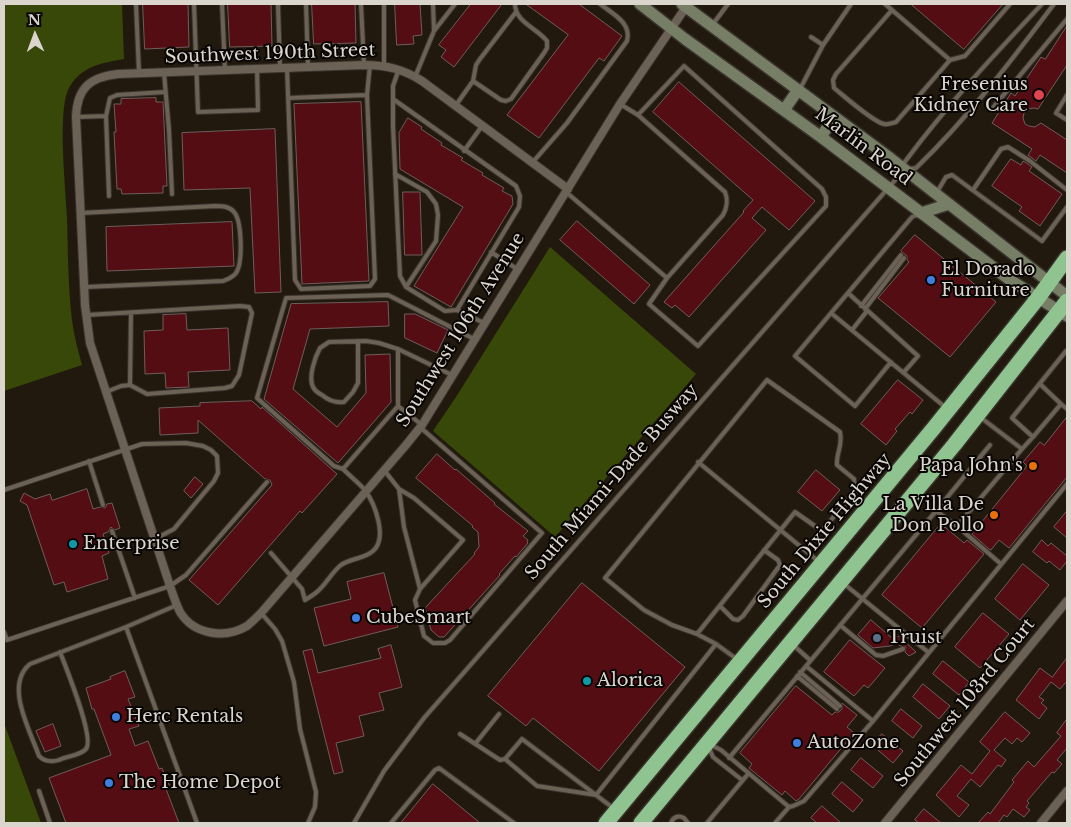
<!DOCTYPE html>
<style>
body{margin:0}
#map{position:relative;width:1071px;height:827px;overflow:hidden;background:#21190e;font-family:"Libre Baskerville",serif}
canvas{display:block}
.frame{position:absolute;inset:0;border:5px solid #dad5cd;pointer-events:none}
.north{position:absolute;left:10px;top:10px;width:50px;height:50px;-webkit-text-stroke:4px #080503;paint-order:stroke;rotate:358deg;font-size:14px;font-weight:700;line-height:20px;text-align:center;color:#dad5cd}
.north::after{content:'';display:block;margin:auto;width:18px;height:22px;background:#dad5cd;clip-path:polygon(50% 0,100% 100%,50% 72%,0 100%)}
</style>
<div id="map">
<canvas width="1071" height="827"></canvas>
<div class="frame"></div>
<div class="north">N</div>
</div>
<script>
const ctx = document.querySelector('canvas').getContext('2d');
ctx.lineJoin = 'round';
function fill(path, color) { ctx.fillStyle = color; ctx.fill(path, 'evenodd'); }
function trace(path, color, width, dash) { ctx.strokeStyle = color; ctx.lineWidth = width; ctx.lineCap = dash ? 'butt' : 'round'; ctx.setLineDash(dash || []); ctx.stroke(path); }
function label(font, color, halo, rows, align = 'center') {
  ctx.font = font + ' "Libre Baskerville",serif'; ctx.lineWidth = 4; ctx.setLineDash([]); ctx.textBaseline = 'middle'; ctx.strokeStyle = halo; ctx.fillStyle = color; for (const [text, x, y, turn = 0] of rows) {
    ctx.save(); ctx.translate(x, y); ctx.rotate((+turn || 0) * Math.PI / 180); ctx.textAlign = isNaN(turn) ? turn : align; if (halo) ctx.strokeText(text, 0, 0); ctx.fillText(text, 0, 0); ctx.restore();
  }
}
fill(new Path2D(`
 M4,4H122L124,59C102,63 81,66 69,88C57,110 66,189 67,217C68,251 68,286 72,320C74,336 78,350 82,365L4,391Z
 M550,247L696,374L555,537L433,431L456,397Z
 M4,723L41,823H6L4,817Z`), '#374808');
const building = new Path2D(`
 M143,4H188L189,47L145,49Z
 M228,4H271L272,46L230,47Z
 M312,4H355L356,43L314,44Z
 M395,4H420L422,35L413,36L414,44L397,45Z
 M471,4H502L454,67L441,57L446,50L439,45Z
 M526,4H579L622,36L604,61L599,58L539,138L507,115L568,35Z
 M911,4H1003L964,49Z
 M1067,26V65L1038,109L1034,108L1028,109L1024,113L1023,118L1025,124L1029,126L1035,127L1041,123L1067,140V173L1040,155L1036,161L1028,155L1032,149L992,123L1011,93L1015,96L1041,57L1045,59Z
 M679,82L815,201L789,230L762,207L752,218L766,230L689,317L675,305L672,308L664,302L744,212L743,211L753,200L653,112Z
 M156,98V102H163L167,186H163V193L122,194L121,189H117L114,132H116L114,104H121V99Z
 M361,102L369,281L302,284L294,104Z
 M408,118L422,127L421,129L442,143L441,145L463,158L461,160L483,173L482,175L504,188L502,191L512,196L513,204L451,307L414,286L463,207L400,169L399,133Z
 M275,129L281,292L255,293L250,188L184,190L182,133Z
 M1011,159L1021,165L1023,161L1028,164L1032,167L1029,171L1062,194L1040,226L1019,211L1022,207L992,186Z
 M403,192H420L422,255H405Z
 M577,221L650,285L634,304L560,240Z
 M232,222L234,266L107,271L106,227Z
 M915,235L996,302L950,357L878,298L909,262L907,260V256L901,251Z
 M388,302L389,326L310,329L293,389L337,427L366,393L365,355L390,354L391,402L338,463L264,399L291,304Z
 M186,314L187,330L228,328L230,370L188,372L189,387L166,388L165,373L145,374L144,331L163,330V315Z
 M405,314H415L448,330L437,353L405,338Z
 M898,380L923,400L912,414L910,412L895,429L897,431L886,445L861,424Z
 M252,401L261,409L262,407L337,474L302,513L300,511L218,605L189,580L272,485L270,480L265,479L198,420V433L160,435L159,408L200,406V403Z
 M1067,417V477L1009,548L999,540L991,550L989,549L972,534L1027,466L1023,462L1040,442L1044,445Z
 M437,454L455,470L456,469L495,503L494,504L528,531L523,536L528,540L527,542L528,543L516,557L515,556L499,574L500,575L444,637H439L431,630L425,608L475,554L474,553L479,547L478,532L472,527L473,526L416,478Z
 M816,470L840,490L822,511L798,492Z
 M195,477L203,484L191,498L184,491Z
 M87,489L93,509L100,507L105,508L107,504L112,503L120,528L115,530L111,527L108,532L103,534L109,553L102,556L108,579L67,592L64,582L54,585L27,505L20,501L24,493L35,499L50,494L52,500Z
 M1067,511V538L1054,527Z
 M940,525L944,529L945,527L964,543L967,540L984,554L922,628L882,595Z
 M1042,540L1048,546L1051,543L1067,556V561L1060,570L1049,561L1047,563L1033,552Z
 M1023,564L1049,585L1020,620L995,599Z
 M384,573L398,627L324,646L314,608L351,599L347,582Z
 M582,583L685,667L599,771L533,718L526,726L488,696Z
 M983,613L1009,634L980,668L955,647Z
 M871,620L893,639L901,635L904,641L916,652L909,656L905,652L906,647L900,646L897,643L890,646L873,648L858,635Z
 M850,640L885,668L868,688L864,685L854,696L824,672Z
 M391,645L402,687L379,693L384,710L359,716L364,736L336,743L343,772L334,774L303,651L312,649L318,673L381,658L378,649Z
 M1067,658V681L1060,689L1051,682L1039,697L1044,700L1041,703L1047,708L1039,719L1016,700L1040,668L1052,677Z
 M943,661L969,682L959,695L933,674Z
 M125,671L135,697L128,699L139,726L129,729L135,746L148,741L159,769L162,768L170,787L166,789L179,823H66L49,778L111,755L94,709H92L86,688L111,679L110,677Z
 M923,684L950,706L939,719L913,697Z
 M796,686L832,715L835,712H839L842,709V703L857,715L847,727L854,733L799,799L796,801L785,791L782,795L749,768L752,764L740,753Z
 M901,709L922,726L913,738L892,721Z
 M1005,712L1030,733L1022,742L1017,738L1012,744L1005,738L994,750L1006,760L1001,767L998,765L980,787L971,779L957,796L969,805L959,817L936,795L961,765L972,774L990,751L980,742Z
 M1067,719V748L1057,760L1062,764L1054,773L1052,772L1027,801L1029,803L1026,807L1030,810L1024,817L1013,809L1007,817L1004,815L998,823H978L988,812L990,814L1014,782L1012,780L1028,761L1034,767L1061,736L1057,733Z
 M53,724L61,746L45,752L36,731Z
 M882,734L903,751L893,763L872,745Z
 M861,758L883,776L873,788L851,770Z
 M842,782L863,800L853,812L832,794Z
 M433,784L480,823H401Z
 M822,806L841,823H817L811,818Z
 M924,809L941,823H919L915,820Z`);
fill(building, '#550d14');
trace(building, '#6f5d5c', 1);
const lane = new Path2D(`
 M136,4L139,73
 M194,4L198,112L258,110L257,69
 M222,4L225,70
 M278,4L280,68
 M306,4L308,66
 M361,4L364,65
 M384,4V66
 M433,4L434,31
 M885,4L892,10L836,74L833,80L834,88C844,96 873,122 884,124C889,125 892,123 896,122L950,60L965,56L1010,4
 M892,10L950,60
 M713,24L728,4
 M811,37L823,45
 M287,68L295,280L301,289L370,286L375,279L367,95L370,65
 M399,69L393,86V126L400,276L406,287L445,311L457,310L484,323
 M164,73L169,130L172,194
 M415,77L434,31L455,4
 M473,81L476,65L480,59L516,12
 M800,89L823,45L851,4
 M1067,95L1056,113L1067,120
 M288,98L367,95
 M393,99L516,186L520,196L519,207L457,310
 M620,104L638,115L725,192C728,199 727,208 723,215L667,278
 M456,105L473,81L501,100L506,101L511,99L544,53L547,48V41C537,28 515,22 515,4
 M991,110L1067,19
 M76,117L106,116
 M464,151L482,126
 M532,163L567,123L627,41C632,23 613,14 600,4
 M909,169L916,168C968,118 1011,61 1054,4
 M395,174L427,192L436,204L438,215L436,241L406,287
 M973,190L1001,149L1008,147L1030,161L1067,190
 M566,192L667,278L649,304L698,346L826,206V197L822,189L684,66L638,115
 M937,192L946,177L952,175L1042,241L1067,207
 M109,196L106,116L110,98L117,95L165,92
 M81,213L215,206C222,206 229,206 234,212C242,221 243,263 236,273C232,278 228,279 223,281L85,287
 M919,214L912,217L831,313L945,407
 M491,252L517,269
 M848,293L918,356L904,372
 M861,306L901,255
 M865,309L904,258
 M831,313L795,356L855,406L891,362
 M86,315L240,306L249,307L252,313L239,375L232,386L225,388L147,394L130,385L121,386L106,392
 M852,330L867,311
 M358,341V383L353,392L344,402C335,403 329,401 322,395C318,393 315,391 313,387C308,377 315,357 320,348L329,342L366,341L379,343L398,349L452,375
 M398,349V406L343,469L334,466L257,398L286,298L388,295L474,339
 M1066,351L1012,418L1033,437L1061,404L1067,409
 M1040,384L1061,404
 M130,385L131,313
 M398,406L422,425
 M1022,449L1033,437
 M89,461L103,505
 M698,462L818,561
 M384,470L399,489L404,527L420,589L463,540L414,498L399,489
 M4,490L142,444L186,443L203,446L211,450L217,456L218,473L214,481L174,529L155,539
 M936,511L990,445
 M957,526L1001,564
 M112,531L135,598
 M271,553L302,589L305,600C310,597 315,594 318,591C327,583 332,572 341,565C351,558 364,559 373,551C388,538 375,504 365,490C359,483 350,476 343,469
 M843,583L928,652
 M420,589L415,600L424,636L433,643H445L450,640L542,533L421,428
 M177,605L126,627L197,823
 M720,606L733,619L738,620L743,616L780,565L778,560L764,550
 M261,613L275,629L282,641L294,682L300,729L316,792L315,807L308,823
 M840,625L876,655L883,656L903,649
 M4,632L7,640L170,586L186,575L267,482
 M697,634L795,512L822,531L855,491L854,479L837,465C836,452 843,447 840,432L767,380L605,578L644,610L672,625L697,634L716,644
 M792,644L810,660
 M60,652C66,668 95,738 86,749C82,754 71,756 64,758C56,762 46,763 39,756C30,730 4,685 30,664L126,627
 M800,672L840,706
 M797,676L837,709
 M873,721L1067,484
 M460,734L500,760L505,759
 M475,744L499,714
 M711,745L721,750L789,807L775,823
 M709,748L713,757L742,780
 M729,758L936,511L957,526L1022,449L980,417
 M39,791L50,823
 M789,807L793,806L804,801L873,721L806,666
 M613,808L596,795L537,786L505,759L522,739L596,795L716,644L738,660
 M354,823L384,771L424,718L904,170V163L907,159C948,104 995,54 1042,4
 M391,823L435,770L439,768L514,823
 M671,823C673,817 678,815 684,818L688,823
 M707,823L748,774`);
const street = new Path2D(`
 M568,189L422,81C403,69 386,65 364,65L118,74C90,77 77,88 76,117L85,305L90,343L170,586C173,595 176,604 180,612C194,635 225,639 247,626C252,622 257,617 261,613L406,445L422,425L620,104L686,7
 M885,823L1067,601
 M1041,823L1067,791`);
const secondary = new Path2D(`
 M640,4L685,39L821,137L1010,280L1067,316
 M682,4L890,158L1067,296
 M784,110L798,90
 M821,137L834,117
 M921,213L949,204`);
const highway = new Path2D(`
 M606,823L933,429L1038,298L1067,258
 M641,823L954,445L1067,301`);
trace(lane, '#39332d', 6);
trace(street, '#39332d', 10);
trace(secondary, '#39332d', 14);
trace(highway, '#39332d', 18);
trace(lane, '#6b6155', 4);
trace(street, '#6b6155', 8);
trace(secondary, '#767e66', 11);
trace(highway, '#8fc38f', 15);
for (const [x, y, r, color] of [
 [1039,95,6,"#e0444e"],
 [931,280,5,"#3f7fe0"],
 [1033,466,5,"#e8710a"],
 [994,515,5,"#e8710a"],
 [73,544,5,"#0f9aa8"],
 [356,618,5,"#3f7fe0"],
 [877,638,5,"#5c6f8a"],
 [587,681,5,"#0f9aa8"],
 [116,717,5,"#3f7fe0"],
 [797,743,5,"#3f7fe0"],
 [109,783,5,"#3f7fe0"]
]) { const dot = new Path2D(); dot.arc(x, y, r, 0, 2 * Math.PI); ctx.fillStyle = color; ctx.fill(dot); trace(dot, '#080503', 2); }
label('18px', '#dad5cd', '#080503', [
 ["Southwest 190th Street",270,54,-2],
 ["Marlin Road",863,147,37],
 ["Southwest 106th Avenue",461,330,-58],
 ["South Miami-Dade Busway",612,482,-49],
 ["South Dixie Highway",825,531,-50],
 ["Southwest 103rd Court",965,703,-51]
]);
label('18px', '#dad5cd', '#080503', [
 ["Fresenius",1028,85,"right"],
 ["Kidney Care",1028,106,"right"],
 ["El Dorado",941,270],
 ["Furniture",941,291],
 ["Papa John's",1023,466,"right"],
 ["La Villa De",984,505,"right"],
 ["Don Pollo",984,526,"right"],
 ["Enterprise",83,544],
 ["CubeSmart",366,618],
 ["Truist",887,638],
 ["Alorica",597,681],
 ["Herc Rentals",126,717],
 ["AutoZone",807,743],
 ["The Home Depot",119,783]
], 'left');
</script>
